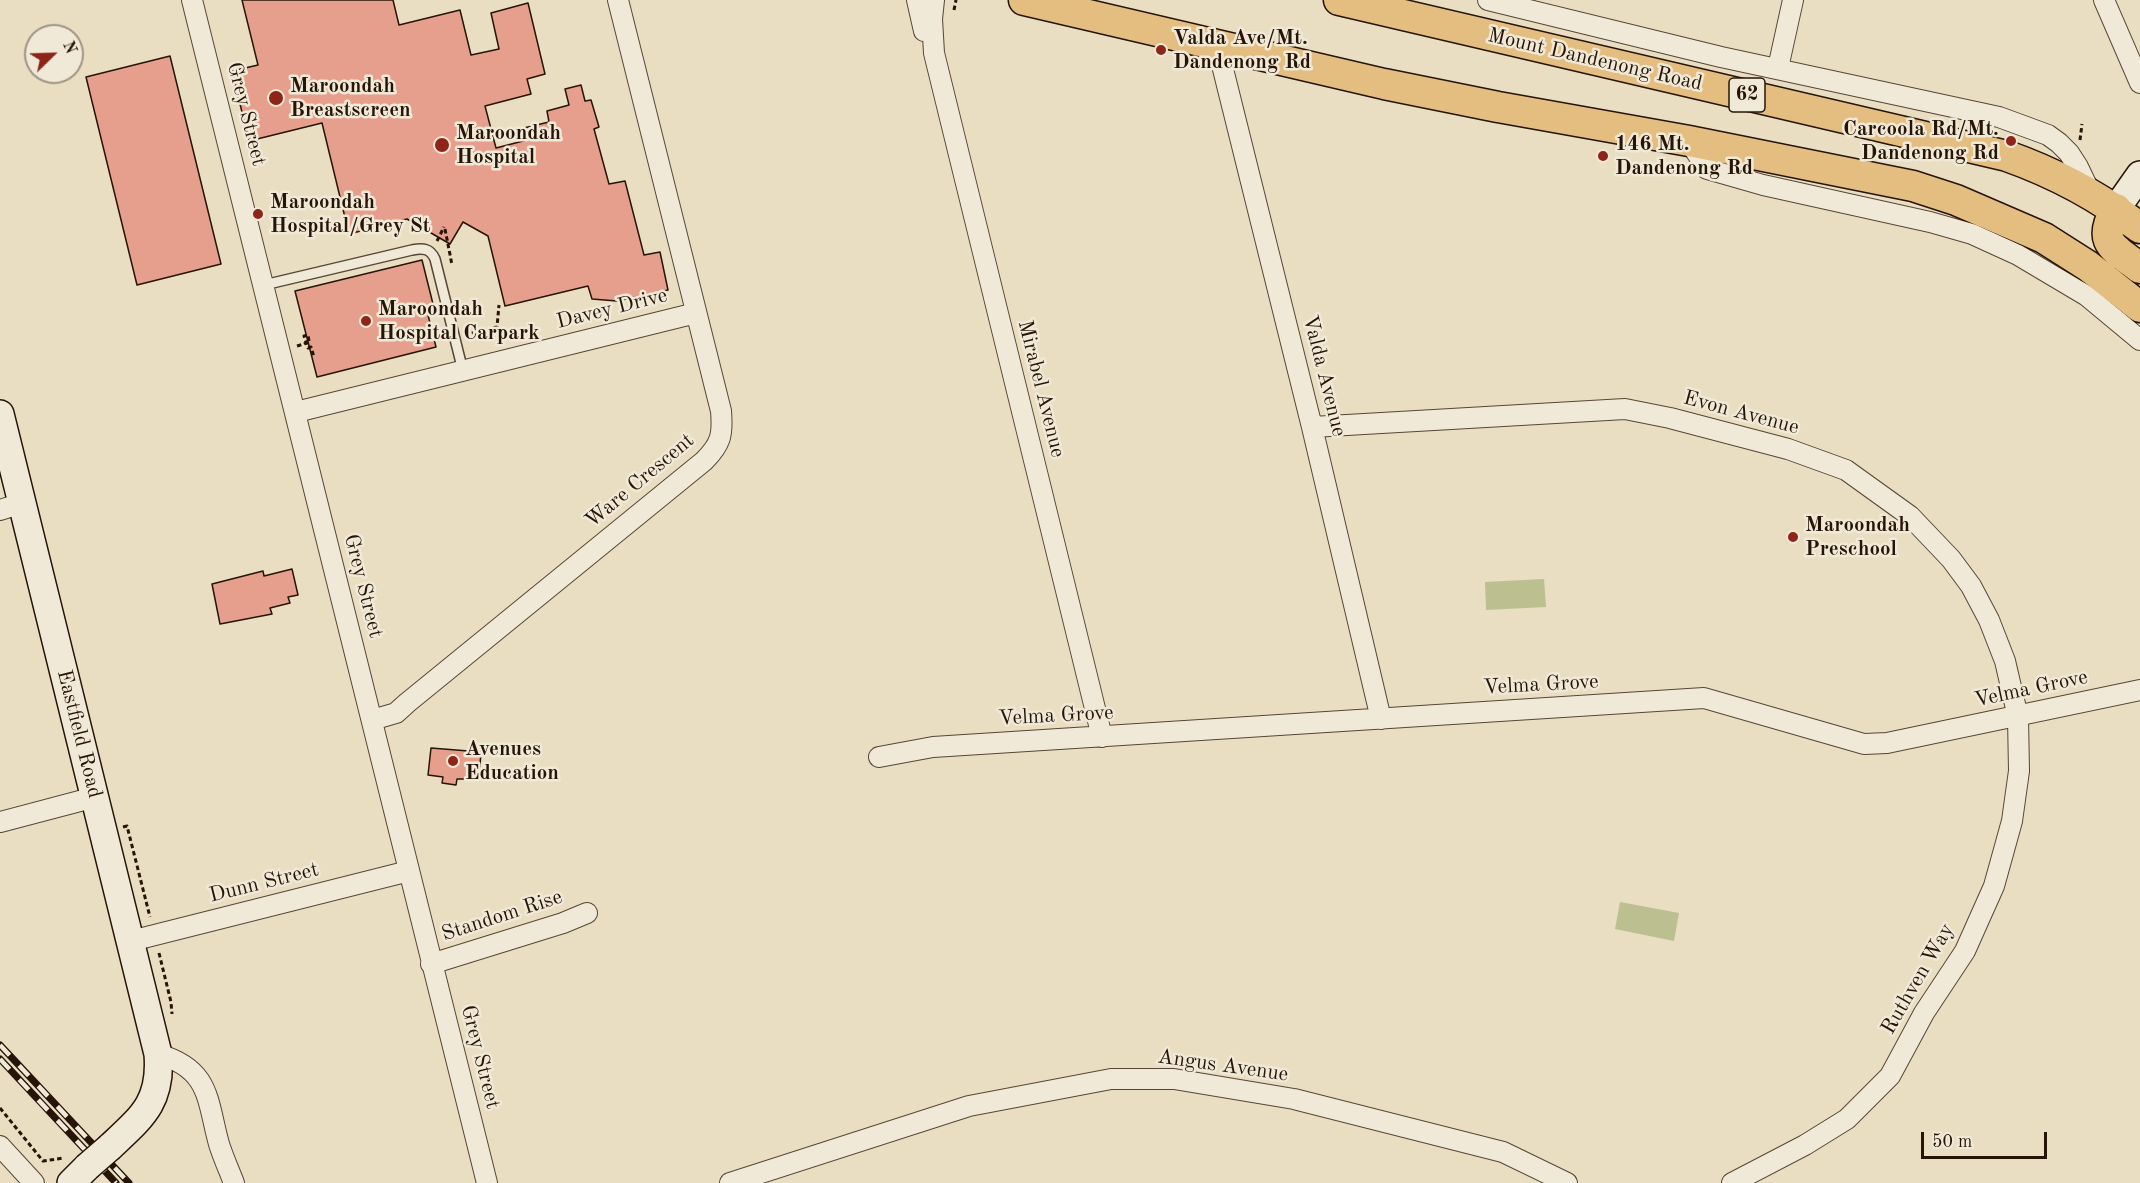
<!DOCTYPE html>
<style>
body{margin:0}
#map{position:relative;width:2140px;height:1183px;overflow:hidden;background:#e9ddc2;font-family:"Old Standard TT",serif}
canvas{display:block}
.north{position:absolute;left:24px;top:24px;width:60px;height:60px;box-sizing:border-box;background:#f1e9d7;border:2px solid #a09483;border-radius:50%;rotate:67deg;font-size:16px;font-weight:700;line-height:24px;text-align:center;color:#261406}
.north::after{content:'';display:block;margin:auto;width:21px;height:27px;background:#8f2418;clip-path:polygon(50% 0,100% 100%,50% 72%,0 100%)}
.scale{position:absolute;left:1921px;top:1132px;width:126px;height:27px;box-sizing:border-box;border:3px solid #261406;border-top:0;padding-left:8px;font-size:18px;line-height:21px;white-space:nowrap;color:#261406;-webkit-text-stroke:4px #f1e9d7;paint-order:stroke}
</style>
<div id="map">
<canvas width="2140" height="1183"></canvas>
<div class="north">N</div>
<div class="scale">50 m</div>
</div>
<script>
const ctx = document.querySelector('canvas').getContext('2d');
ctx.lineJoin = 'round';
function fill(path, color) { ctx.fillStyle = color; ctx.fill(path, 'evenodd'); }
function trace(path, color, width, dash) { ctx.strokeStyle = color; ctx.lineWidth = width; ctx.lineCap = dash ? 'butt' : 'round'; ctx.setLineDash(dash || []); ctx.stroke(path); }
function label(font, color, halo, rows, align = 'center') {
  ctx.font = font + ' "Old Standard TT",serif'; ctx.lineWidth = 5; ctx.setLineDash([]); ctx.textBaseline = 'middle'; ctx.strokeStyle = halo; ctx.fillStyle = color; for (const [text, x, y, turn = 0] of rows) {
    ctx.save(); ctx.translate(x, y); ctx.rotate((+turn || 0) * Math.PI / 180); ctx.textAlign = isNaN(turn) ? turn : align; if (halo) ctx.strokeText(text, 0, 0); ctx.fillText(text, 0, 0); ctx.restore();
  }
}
fill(new Path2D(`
 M1544,579L1546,607L1486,610L1485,582Z
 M1620,902L1679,913L1674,941L1615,929Z`), '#bcbf8f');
const building = new Path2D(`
 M242,0H393L399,25L460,10L471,55L499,49L491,13L528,3L545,74L527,79L531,94L485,106L496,148L527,140L524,128L549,122L547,111L569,105L565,89L581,85L585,101L591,100L599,127L594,129L609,184L625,181L644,255L660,252L668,290L617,301L592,299L588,286L505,306L488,236L463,222L450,244L407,219L349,234L322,123L249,141L232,71L258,65Z
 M170,56L221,264L137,285L86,77Z
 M422,260L433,304L430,305L433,314L428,315L436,347L317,377L295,291Z
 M292,569L298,595L288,597L290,603L270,608L272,614L220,624L212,584L263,571L264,576Z
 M431,748L481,752L479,779H457L456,785L442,783L443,777L428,775Z`);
fill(building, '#e69f8c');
trace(building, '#261406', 1.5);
const lane = new Path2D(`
 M264,285L412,250C423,248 430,248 435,259L463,371`);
const street = new Path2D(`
 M192,0L487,1183
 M917,0L924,31
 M934,0L932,19L934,53L1102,737
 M1488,0L1721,57L1999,117L2048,135L2059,143L2069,153L2078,167L2091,194
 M2104,0L2140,83
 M1217,45L1312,427L1381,719
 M1778,68L1793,0
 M1689,141L1707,169L1763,185L1930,222L1972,234L2018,255L2087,296L2140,340
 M296,412L696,313
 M1312,427L1625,409L1670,418L1788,449L1846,470L1910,516L1951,559L1971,586L1989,620L2005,661L2018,717L2019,771L2012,821L1994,886L1965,951L1924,1013L1890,1076L1847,1119L1805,1145L1732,1183
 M0,510L22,503
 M372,720L396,713L407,703L704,461C721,444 723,435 721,411L618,0
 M879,757L933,747L1704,698L1864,744L1887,743L2140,690
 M0,822L95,797
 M131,941L409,871
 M431,964L563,923L587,913
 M158,1054C211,1069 207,1101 219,1144C223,1157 229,1170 234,1183
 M0,1146L34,1183
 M730,1183L969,1106L1111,1079H1174L1294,1099L1503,1152L1567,1183`);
const secondary = new Path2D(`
 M2116,209L2140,175
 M0,414L158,1054C162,1102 142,1117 110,1147
 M71,1183L87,1167`);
const primary = new Path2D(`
 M1024,0L1384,84L1498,107L1689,141L1913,186L1956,200L2044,238L2088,266L2140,307
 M1339,0L2007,156C2055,173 2100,197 2140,228
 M2116,209C2096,243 2114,248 2140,268`);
trace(lane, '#574635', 12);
trace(street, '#574635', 22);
trace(secondary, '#261406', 30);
trace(primary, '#261406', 33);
trace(new Path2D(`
 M954,10L956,0
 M2080,140L2082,124
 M445,229L452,265
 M437,241L444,227
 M466,337L468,334L497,327L499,305
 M309,341L308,335L304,336L308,348L311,347L314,357
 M297,346L304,344
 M123,827L127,826L150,917
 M159,953L171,1002L172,1014
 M0,1108L43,1161L64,1158`), '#261406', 3, [4.5, 3]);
trace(lane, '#f1e9d7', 9);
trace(street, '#f1e9d7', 20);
trace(secondary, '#f1e9d7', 27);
trace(primary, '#e4be81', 30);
const rail = new Path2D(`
 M0,1045L129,1183
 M0,1059L116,1183`);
trace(rail, '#261406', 7);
trace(rail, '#f1e9d7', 4.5, [14]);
const secondaryBridge = new Path2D(`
 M87,1167L110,1147`);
trace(secondaryBridge, '#261406', 30, []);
trace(new Path2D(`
 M304,344L309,341`), '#261406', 3, [4.5, 3]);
trace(secondaryBridge, '#f1e9d7', 27);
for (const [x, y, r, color] of [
 [1161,50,6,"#8f2418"],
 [276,98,8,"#8f2418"],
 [2011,141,6,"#8f2418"],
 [442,145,8,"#8f2418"],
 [1603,156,6,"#8f2418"],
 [258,214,6,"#8f2418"],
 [366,321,6,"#8f2418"],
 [1793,537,6,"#8f2418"],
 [453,761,6,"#8f2418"]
]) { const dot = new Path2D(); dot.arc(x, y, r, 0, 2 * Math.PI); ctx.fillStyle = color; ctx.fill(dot); trace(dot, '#f1e9d7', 2); }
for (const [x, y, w] of [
 [1747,95,36]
]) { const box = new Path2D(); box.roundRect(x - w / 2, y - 17, w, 34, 4.5); ctx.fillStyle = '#f1e9d7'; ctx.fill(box); trace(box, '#261406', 1.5); }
label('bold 20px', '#261406', null, [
 ["62",1747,95]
]);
label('bold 21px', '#261406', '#f1e9d7', [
 ["Valda Ave/Mt.",1173,38],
 ["Dandenong Rd",1173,62],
 ["Maroondah",290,86],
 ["Breastscreen",290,110],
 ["Carcoola Rd/Mt.",1999,129,"right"],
 ["Dandenong Rd",1999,153,"right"],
 ["Maroondah",456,133],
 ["Hospital",456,157],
 ["146 Mt.",1615,144],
 ["Dandenong Rd",1615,168],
 ["Maroondah",270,202],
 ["Hospital/Grey St",270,226],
 ["Maroondah",378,309],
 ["Hospital Carpark",378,333],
 ["Maroondah",1805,525],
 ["Preschool",1805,549],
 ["Avenues",465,749],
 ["Education",465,773]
], 'left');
label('21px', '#261406', '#f1e9d7', [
 ["Mount Dandenong Road",1595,60,13],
 ["Grey Street",246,114,76],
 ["Davey Drive",612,309,-14],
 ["Valda Avenue",1324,376,76],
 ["Mirabel Avenue",1041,389,76],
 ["Evon Avenue",1741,413,15],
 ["Ware Crescent",640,481,-40],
 ["Grey Street",363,586,76],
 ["Velma Grove",1541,685,-3],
 ["Velma Grove",2031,689,-12],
 ["Velma Grove",1056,716,-3],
 ["Eastfield Road",79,734,76],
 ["Dunn Street",264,883,-14],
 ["Standom Rise",502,916,-18],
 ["Ruthven Way",1918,979,-60],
 ["Grey Street",480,1057,76],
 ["Angus Avenue",1223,1066,8]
]);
</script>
